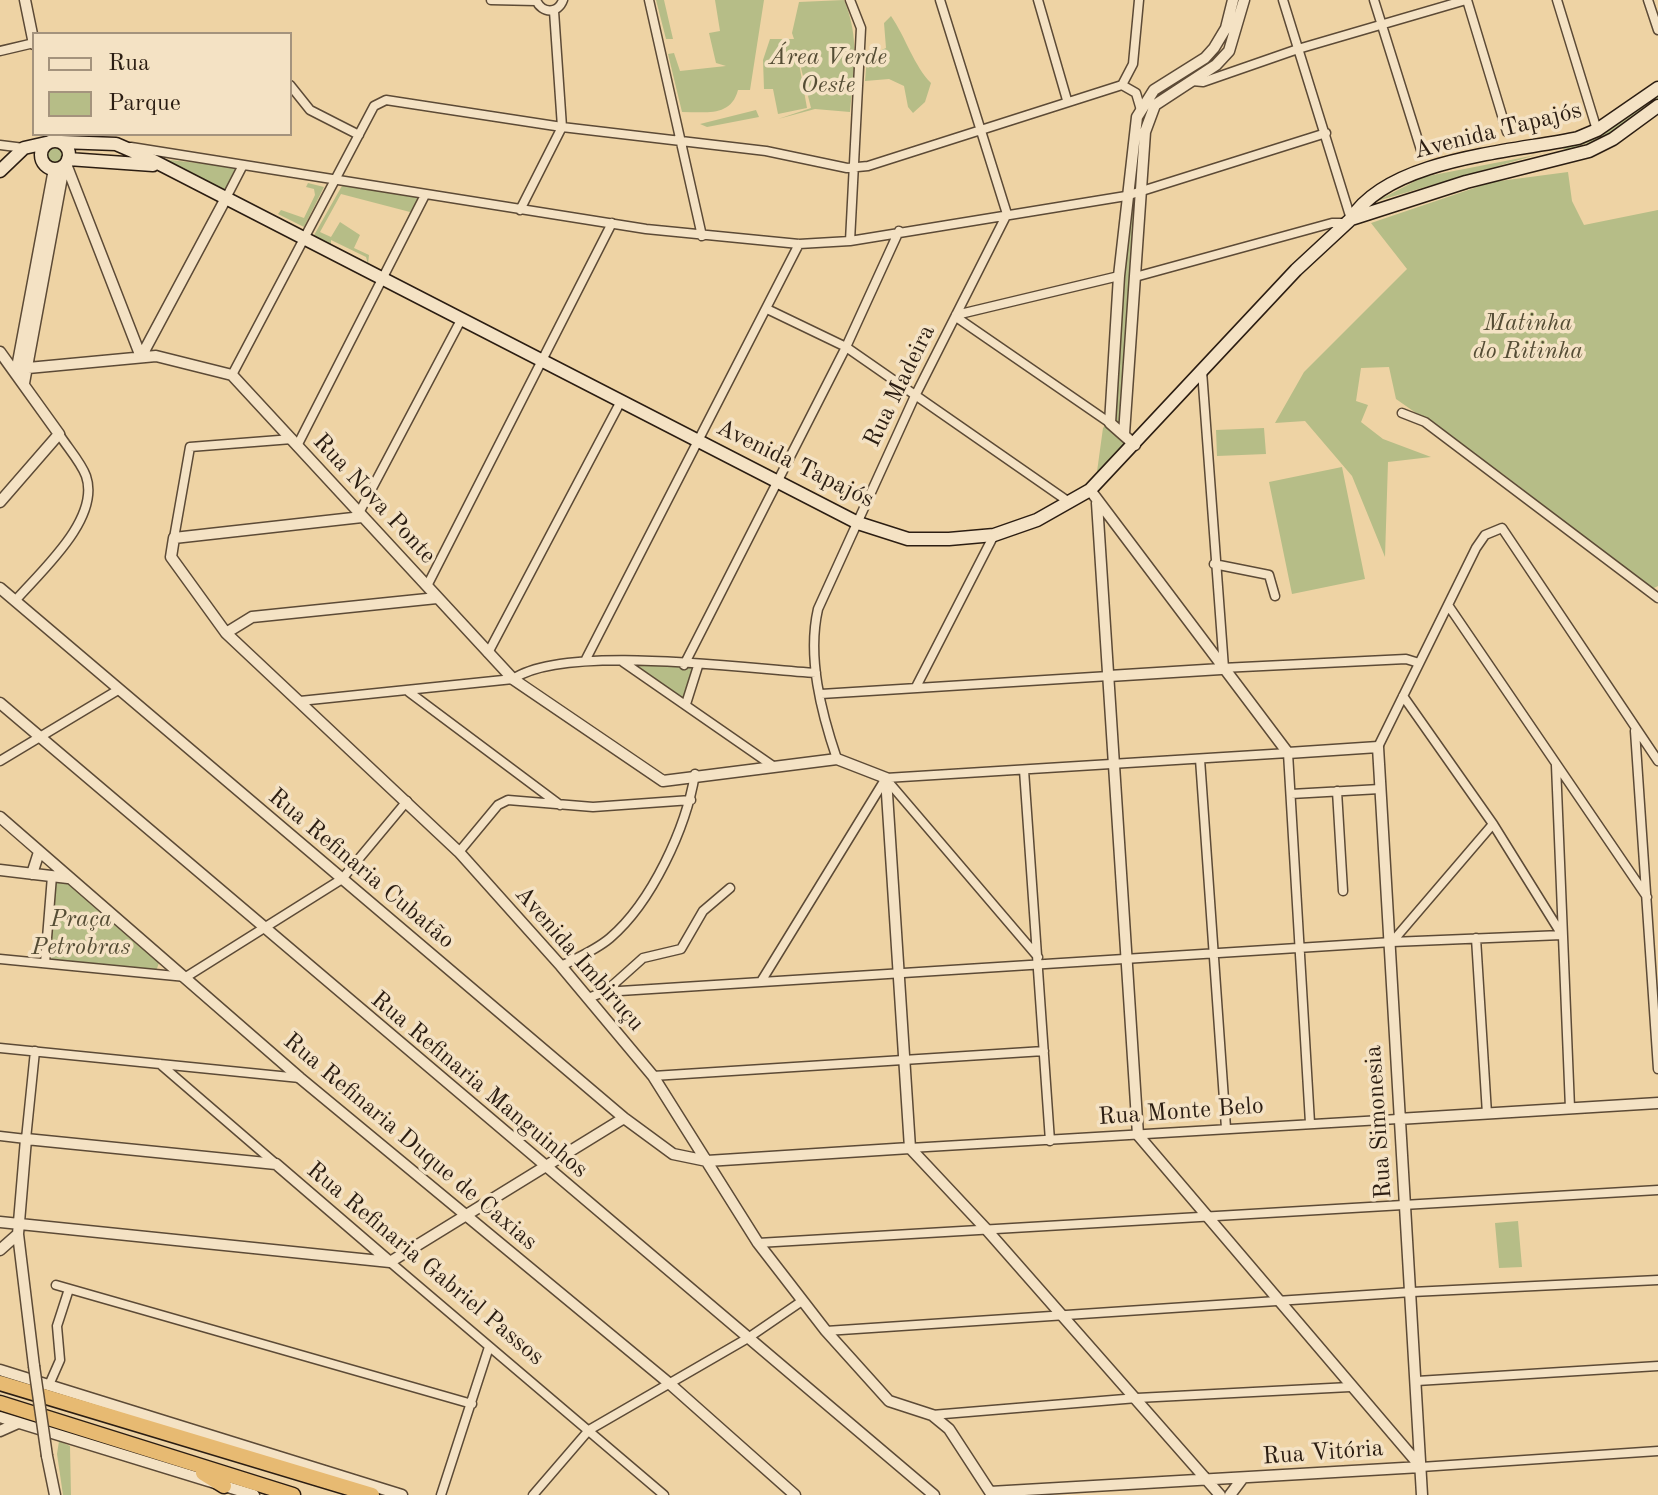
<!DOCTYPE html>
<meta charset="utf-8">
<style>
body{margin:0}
#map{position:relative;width:1658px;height:1495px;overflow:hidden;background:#eed3a4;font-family:"Old Standard TT",serif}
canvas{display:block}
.legend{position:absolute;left:32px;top:32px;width:260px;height:104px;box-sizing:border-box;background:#f4e2c4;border:2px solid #a4937d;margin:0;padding:10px 14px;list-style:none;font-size:24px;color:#2b1d12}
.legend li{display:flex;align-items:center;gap:16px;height:40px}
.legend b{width:40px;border:2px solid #a4937d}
</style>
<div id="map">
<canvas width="1658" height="1495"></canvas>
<ul class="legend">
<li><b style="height:10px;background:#f4e2c4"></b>Rua</li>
<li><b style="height:22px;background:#b6bd87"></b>Parque</li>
</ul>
</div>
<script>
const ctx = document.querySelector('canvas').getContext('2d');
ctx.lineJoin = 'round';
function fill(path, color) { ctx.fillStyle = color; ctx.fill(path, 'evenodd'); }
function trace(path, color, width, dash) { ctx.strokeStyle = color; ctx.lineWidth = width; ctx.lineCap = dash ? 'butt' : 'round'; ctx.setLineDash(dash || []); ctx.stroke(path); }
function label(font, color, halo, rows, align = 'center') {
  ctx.font = font + ' "Old Standard TT",serif'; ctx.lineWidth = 7; ctx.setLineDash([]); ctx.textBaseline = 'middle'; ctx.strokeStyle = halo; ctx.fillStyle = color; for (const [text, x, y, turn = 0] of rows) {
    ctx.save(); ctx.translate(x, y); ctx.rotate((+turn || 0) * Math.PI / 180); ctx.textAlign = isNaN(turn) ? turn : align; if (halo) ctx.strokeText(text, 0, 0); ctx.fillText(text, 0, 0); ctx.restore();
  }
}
fill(new Path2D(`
 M656,0H664L673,39H666Z
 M715,0H764L750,90H738C731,117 706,112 682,112L668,54L674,53L680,71L726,66L716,63L709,33L720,31Z
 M844,0C860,37 854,72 850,112L815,109L778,119L811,108L797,52L807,108L778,114L773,89H764L763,60L770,39H794L792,33L799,2Z
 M891,16C906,38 914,66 931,83L925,102L913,113L908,107L904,86L889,79L865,81L867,57L886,48L884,23Z
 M1658,94V100L1611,135L1567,150L1562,148L1597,138Z
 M756,110L759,117L707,127L700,124Z
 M43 155a12 12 0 1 1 24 0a12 12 0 1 1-24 0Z
 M1536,155L1377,201L1423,177Z
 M160,159L236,167L225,190Z
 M1568,172L1572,201L1584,225L1658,210V586L1652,589L1503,474L1396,399L1389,367L1361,368L1356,401L1368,405L1361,422L1383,439L1431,457L1388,462L1385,557L1352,476L1305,421L1275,423L1304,372L1407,269L1371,223L1492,182Z
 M308,183L324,187L304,227L278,214L281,210L304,218L315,195L314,189L306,187Z
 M343,184L417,197L418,203L396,245L410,212L341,194L320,232L331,237L340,222L360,235L354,248L369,255L368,264L366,257L331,240V246L313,237Z
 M1137,202L1119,419L1125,448L1096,479L1103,428L1113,417L1130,203Z
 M1264,428L1266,454L1217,456L1216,430Z
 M1342,467L1365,579L1292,594L1269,482Z
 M624,661L696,667L685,701Z
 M55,882L71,883L160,960L155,974L46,962Z
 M1518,1221L1522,1267L1499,1268L1495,1223Z
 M59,1441L70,1446L71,1495H63L57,1454Z`), '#b6bd87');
const minor = new Path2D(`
 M491,0L536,1
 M536,0C542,14 558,14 563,0
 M649,0L702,236
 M850,0L861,28L850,241
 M940,0L1007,214
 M1038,0L1067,100
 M1283,0L1351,219
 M1374,0L1422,153
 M1467,0L1507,132
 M1557,0L1597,130
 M1648,0L1658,30
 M0,51L34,43
 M1192,81L1203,82L1298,49L1466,0
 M290,85L310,110L359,135
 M1122,85L1133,64L1139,0
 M1122,85L1136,93L1141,110
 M0,145L24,148
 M131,147L646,229L799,244L850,241L1126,196L1326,133
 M226,198L243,165
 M520,210L562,127L554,11
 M1135,277L1332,223H1346
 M767,309L846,347L1069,502
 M956,315L1119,276
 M956,317L1110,423
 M1202,371L1224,668
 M232,375L374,106L386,100L562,127L766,151L847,168L868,166L1122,85
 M1402,413L1425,422L1658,598
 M297,446L425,195
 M359,513L462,318
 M174,538L190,447L292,439
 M1214,564L1269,575L1275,596
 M427,586L612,223
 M15,601C40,572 101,519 86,476C81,462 67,447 59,434
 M1448,605L1647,897
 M488,653L621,401
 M586,659L799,244
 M623,662L773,766
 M684,665L846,347L899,231
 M1222,668L1406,659L1419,663
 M916,687L994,535
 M409,692L560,805
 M821,694L1109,676
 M1403,696L1493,824L1562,935
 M300,701L513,679C565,643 748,669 816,673
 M686,704L698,666
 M1635,731L1658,1069
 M1378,747L1476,548L1485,535L1502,528L1658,761
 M837,759C821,712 807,657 818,609L914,398L1007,214
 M1200,759L1226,1128
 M0,761L118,690
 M1556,765L1570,1108
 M1024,770L1050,1141
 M886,778L1288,753L1310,1123
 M886,779L1038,957
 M1337,791L1343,891
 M1291,794L1380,789
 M459,852L498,805L508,800L593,807L691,800
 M1476,938L1487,1114
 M1392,942L1493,824
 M0,959L186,977L342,879L407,801
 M45,963L52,876
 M561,966C577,958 596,950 610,938C652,902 686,828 695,774
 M762,980L886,778
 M605,992L643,958L681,949L703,911L730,888
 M588,998L604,992L1392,942L1562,935
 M0,1048L300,1078
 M160,1064L276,1164
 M653,1076L1044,1051
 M0,1136L26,1139L35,1051
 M910,1148L1398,1119
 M758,1243L1658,1190
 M390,1262L664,1495
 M56,1285L472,1404
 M826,1331L1412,1292L1658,1280
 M1417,1381L1658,1366
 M49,1385L60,1360L57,1326L69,1289
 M932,1415L1137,1398L1350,1387
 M1421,1467L1658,1451
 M441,1495L489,1347
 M533,1495L589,1430L748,1338L802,1301`);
const tertiary = new Path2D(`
 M25,0L34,44
 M66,164L141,357
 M54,169L16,373L28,368L156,356L232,375L513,679L663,781L837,759L886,778L910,1148
 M0,352L59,434L0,502
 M141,357L226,198
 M24,383L64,166
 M1124,434L1145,132L1155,105L1216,65L1229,51L1244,0
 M1135,445L1110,423L1119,276L1137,117L1154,90L1205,58L1214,48L1226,28L1233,0
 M1090,490L1288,753L1378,747L1422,1495
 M1097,503L1138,1135L1421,1467
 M362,517L174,538L171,557L226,633L459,852L561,966L653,1076L758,1243L826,1331L889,1401L932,1415L949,1429L992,1495
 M0,588L624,1118L673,1154L707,1161L910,1148
 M226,633L252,617L437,598
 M1109,676L1221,669
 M0,703L934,1495
 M0,817L300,1078L670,1384L795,1495
 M0,870L68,878
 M32,874L39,852
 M1398,1119L1658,1103
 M910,1148L986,1229L1220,1495
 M0,1222L390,1262
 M0,1250L18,1234
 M390,1262L624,1118
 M34,1366L18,1234L26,1139L276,1164L390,1262
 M0,1370L402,1495
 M0,1417L254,1495
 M0,1431L18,1423
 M47,1456L55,1495
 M990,1492L1421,1467
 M1230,1495L1242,1479`);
const secondary = new Path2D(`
 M41 155a14 14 0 1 1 28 0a14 14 0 1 1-28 0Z
 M61,142L116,144L146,157L858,523L908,539H949L994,535L1037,520L1090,490L1296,270L1351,219L1466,182L1589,151L1613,139L1658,106
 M68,159L153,165
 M0,171L24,148L46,143
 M1351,219C1389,158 1513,152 1578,138L1597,130L1658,88`);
const trunk = new Path2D(`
 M0,1383L372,1495
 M0,1403L293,1495
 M203,1473L224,1486`);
trace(minor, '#5c4a36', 11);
trace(tertiary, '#5c4a36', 13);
trace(secondary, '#2b1d12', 15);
trace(trunk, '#2b1d12', 17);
trace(minor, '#f4e2c4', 8);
trace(tertiary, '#f4e2c4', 10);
trace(secondary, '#f4e2c4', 12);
trace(trunk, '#e7ba72', 14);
const tertiaryBridge = new Path2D(`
 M34,1366L47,1456`);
trace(tertiaryBridge, '#5c4a36', 13, []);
trace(tertiaryBridge, '#f4e2c4', 10);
label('italic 24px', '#554d35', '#f4e2c4', [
 ["Área Verde",828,58],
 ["Oeste",828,86],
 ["Matinha",1528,324],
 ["do Ritinha",1528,352],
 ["Praça",81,920],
 ["Petrobras",81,948]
]);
label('24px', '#2b1d12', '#f4e2c4', [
 ["Avenida Tapajós",1498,131,-14],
 ["Rua Madeira",900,386,-64],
 ["Avenida Tapajós",795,464,26],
 ["Rua Nova Ponte",374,499,47],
 ["Rua Refinaria Cubatão",361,869,40],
 ["Avenida Imbiruçu",579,959,49],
 ["Rua Refinaria Manguinhos",479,1085,40],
 ["Rua Monte Belo",1181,1112,-4],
 ["Rua Simonesia",1379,1122,-94],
 ["Rua Refinaria Duque de Caxias",410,1142,40],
 ["Rua Refinaria Gabriel Passos",425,1264,40],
 ["Rua Vitória",1323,1453,-4]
]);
</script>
